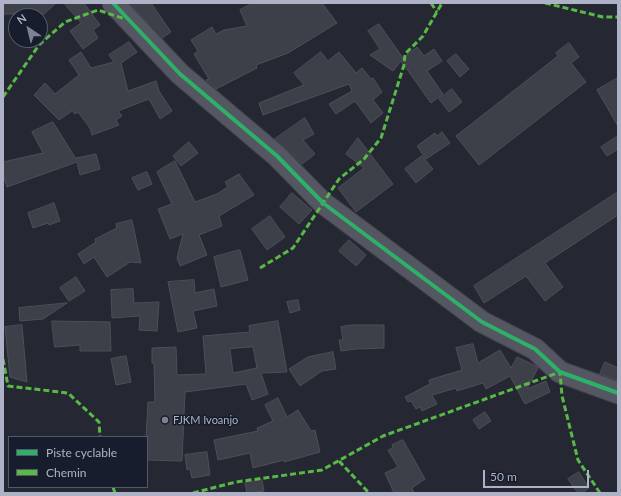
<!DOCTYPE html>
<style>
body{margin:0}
#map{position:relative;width:621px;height:496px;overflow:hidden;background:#252833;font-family:Lato,sans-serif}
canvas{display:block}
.frame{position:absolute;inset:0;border:4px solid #adb2c6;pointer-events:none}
.legend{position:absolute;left:8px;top:436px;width:140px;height:52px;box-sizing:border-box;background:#181d2d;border:1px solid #54596a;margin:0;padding:5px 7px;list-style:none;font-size:12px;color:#adb2c6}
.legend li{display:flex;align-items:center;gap:8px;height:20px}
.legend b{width:20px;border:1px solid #54596a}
.north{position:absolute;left:8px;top:8px;width:40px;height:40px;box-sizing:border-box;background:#181d2d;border:1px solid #54596a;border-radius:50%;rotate:325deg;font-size:11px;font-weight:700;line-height:16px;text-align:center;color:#adb2c6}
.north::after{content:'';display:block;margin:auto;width:14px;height:18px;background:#7d8293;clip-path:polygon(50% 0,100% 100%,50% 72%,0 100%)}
.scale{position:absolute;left:483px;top:470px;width:106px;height:18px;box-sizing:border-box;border:2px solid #adb2c6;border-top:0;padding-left:5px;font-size:12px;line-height:14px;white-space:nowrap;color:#adb2c6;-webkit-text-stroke:3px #181d2d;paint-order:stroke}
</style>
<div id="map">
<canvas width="621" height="496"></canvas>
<div class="frame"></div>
<ul class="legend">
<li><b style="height:5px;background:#2db169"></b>Piste cyclable</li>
<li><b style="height:5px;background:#58b947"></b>Chemin</li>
</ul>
<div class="north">N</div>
<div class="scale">50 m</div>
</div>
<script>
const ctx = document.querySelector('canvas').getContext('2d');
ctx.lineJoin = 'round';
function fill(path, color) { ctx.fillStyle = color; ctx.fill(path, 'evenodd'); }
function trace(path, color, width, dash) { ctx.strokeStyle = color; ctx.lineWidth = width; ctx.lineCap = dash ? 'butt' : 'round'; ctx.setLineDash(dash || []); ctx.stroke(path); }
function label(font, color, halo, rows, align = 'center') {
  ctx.font = font + ' Lato,sans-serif'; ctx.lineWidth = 3; ctx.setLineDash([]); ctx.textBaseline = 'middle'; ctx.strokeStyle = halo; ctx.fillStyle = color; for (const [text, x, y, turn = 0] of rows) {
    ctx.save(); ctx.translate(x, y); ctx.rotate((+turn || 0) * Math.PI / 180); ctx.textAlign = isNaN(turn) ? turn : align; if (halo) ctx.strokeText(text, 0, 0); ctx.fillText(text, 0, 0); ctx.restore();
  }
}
const building = new Path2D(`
 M3,3H56L44,14H3Z
 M64,3H84L100,25L93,30L98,38L83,49L70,31L81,23Z
 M130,3H151L171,32L162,38Z
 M253,3H322L337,23L288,53L256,65L257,68L216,89L206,80L209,79L194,54L198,51L191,40L212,27L216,34L224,30L247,26L240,10Z
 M379,24L403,58L402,59L417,47L424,56L434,49L442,61L427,71L443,94L431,103L401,61L393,71L370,55L380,49L368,31Z
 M129,42L137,52L121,63L128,91L156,81L159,91L172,111L160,119L149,99L118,111L122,116L116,120L119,125L92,135L90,128L78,112L75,114L72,111L59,120L34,95L45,83L55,94L79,75L69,60L81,52L91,68L114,62L109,55Z
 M569,43L579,57L571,63L586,82L479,165L456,136L558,56L556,53Z
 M321,52L328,61L339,52L356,73L362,68L371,79L373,78L382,92L373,100L383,113L371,123L355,101L336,114L329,104L352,91L349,84L263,115L259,103L304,85L294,73Z
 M456,54L469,69L460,77L447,61Z
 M618,78V126L597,90Z
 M452,89L462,102L449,112L439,99Z
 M305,118L314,134L303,140L315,154L302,164L275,139Z
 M53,122L76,159V158L96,154L100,169L80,175L77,162L7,187L3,175V162L43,153L32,132Z
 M442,132L450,143L426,159L417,146L435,133L437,136Z
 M618,136V149L607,156L601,147Z
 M358,138L393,184L356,212L338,188L364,168L346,154Z
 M189,142L198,153L181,166L173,156Z
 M422,156L433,169L416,183L405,169Z
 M175,161L195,202L217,194L228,187L225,182L239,174L254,195L219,216L222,226L199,235L207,255L180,266L177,258L183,234L170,239L158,209L172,204L157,172Z
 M147,172L152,184L138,190L132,178Z
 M618,192V215L545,263L563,287L545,301L526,276L484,303L474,286Z
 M292,193L312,210L299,224L280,207Z
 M54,203L60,221L49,225L48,223L33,228L28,213Z
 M270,216L285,237L267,250L252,229Z
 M132,220L141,263L130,262L107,277L94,257L84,264L78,254L96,242L95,239L117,228L116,224Z
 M349,240L366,255L356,266L339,251Z
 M240,250L248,280L221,287L214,257Z
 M76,277L85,291L69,301L60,288Z
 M194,280L195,293L214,289L217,306L193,311L197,328L178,332L168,282Z
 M133,289L134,303L159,302L157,331L139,330L140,316L112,318L111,290Z
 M298,300L300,310L290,313L287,302Z
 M67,303L43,319L20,321L19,308Z
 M52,321L110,322L111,351H80V345L55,347Z
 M278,321L287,372L261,373L268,394L252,400L246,384L185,392L182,461L147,460L146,437L148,402H155L154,363H152V348L176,347L177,375L206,374L203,336L250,332L249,326ZM253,347L257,368L233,373L230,349Z
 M22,325L27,382L10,377L5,327Z
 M351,325H384V348L356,349L341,351L339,340H343L341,327Z
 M473,344L478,363L500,350L511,368L517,357L536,366L538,368L527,389L546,381L550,392L525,404L510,376L486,389L483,383L457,391L456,388L432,395L437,404L422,411L420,407L416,409L411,401L408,402L405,397L430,384L429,380L462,370L456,348Z
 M333,352L336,369L322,371L300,386L289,369L308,357Z
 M126,356L131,382L116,385L111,359Z
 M605,362L618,368V380L600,374Z
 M278,398L287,417L298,410L311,431L315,430L320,452L284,462V460L253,468L250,453L218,460L214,440L258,431L257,428L273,421L265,405Z
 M485,412L491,421L479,429L473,420Z
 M403,440L425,479L412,488L414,493H394L385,473L398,467L388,450L393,448L392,445Z
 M207,452L210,475L192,478L190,469L187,470L185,455Z
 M579,472L589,488L582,493H578L568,479Z
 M262,480L264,491L247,493L245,483Z`);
fill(building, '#3d3f49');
trace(building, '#4c4f5b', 1);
const minor = new Path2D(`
 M113,3L180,74L277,156L323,203L482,322L535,349L560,372L618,393`);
trace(minor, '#41434c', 23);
trace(minor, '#545762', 21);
trace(new Path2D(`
 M431,3L437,12
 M545,3L603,17H618
 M3,97L39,45L65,22L98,10L125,19
 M260,268L293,248L339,179L364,159L381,138L404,65L405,54L423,36L442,3
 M3,359L8,386L68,393L99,422L100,437
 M339,461L369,493
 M113,487L115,493
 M193,493L236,482L322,470L383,436L560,372L562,396L578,460L600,493`), '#58b947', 3, [6, 3]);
trace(new Path2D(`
 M113,3L180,74L277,156L323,203L482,322L535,349L560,372L618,393`), '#2db169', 4);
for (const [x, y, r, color] of [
 [165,420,4,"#7d8293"]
]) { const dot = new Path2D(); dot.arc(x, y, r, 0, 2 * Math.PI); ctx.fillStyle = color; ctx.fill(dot); trace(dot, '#181d2d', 1.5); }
label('11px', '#adb2c6', '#181d2d', [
 ["FJKM Ivoanjo",173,420]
], 'left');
</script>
